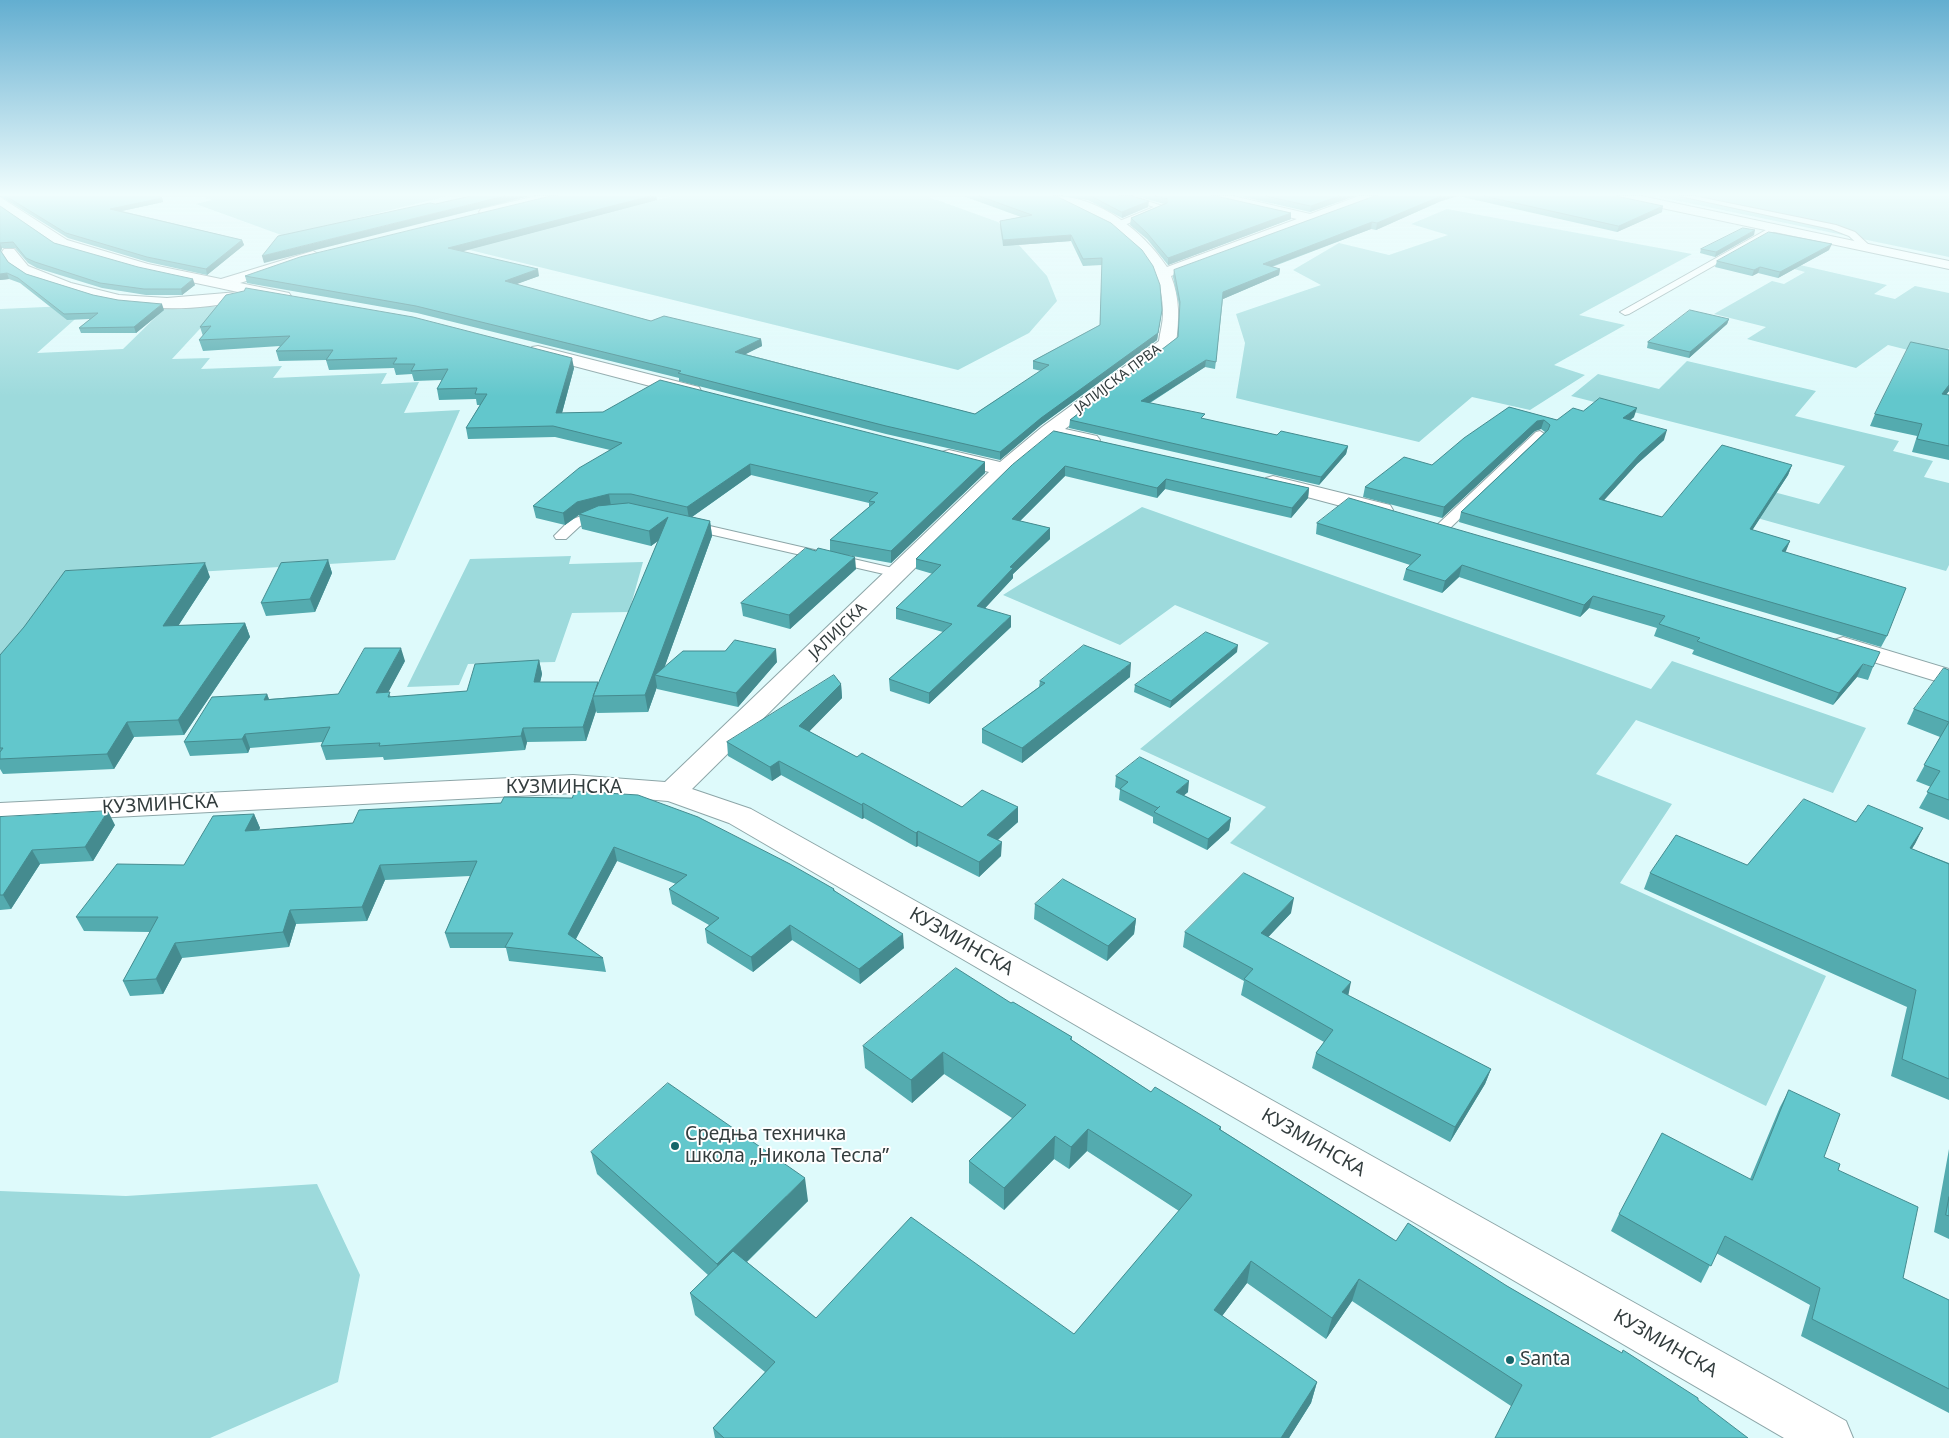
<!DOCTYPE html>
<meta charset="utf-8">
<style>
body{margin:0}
canvas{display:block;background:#defafb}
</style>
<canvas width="1949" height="1438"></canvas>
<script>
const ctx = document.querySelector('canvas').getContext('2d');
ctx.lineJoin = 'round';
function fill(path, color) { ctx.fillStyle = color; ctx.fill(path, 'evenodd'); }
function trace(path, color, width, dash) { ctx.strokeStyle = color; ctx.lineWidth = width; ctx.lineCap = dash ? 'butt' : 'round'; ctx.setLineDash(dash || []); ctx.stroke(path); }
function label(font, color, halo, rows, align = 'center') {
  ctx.font = font + ' "Noto Sans",sans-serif'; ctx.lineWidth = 4; ctx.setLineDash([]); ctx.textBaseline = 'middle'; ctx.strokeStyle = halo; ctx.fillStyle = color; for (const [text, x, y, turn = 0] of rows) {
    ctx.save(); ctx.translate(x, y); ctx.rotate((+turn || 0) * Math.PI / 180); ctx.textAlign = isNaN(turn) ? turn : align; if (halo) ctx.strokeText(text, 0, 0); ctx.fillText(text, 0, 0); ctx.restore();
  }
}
fill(new Path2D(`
 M200,196H448L284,236L196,204L212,200Z
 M672,196H926L998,222L1047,276L1057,301L1029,333L958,370L466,249Z
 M1655,196H1949V257Z
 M1447,209L1692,254L1579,315L1625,325L1554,365L1585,375L1530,410L1472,397L1419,442L1236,398L1245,343L1236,314L1321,285L1293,270L1339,243L1389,255L1448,235L1411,224Z
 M1800,265L1887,285L1874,294L1895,299L1915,286L1949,293V348L1936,357L1888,345L1856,368L1747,339L1766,327L1714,314L1772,281L1784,284L1805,272L1794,269Z
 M91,305L37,353L123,349L165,308L221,306L172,359L210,358L201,369L282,366L273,378L387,373L381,384L419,382L404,413L460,410L395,560L64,580L3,654H0V309Z
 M1687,361L1816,391L1795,416L1899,441L1893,451L1933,461L1924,477L1949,483V565L1946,571L1750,516L1770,491L1819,504L1845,466L1571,396L1598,374L1659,389Z
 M1142,507L1651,689L1672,661L1866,728L1833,793L1636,720L1596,774L1672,804L1620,883L1826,976L1766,1106L1230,843L1266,807L1140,749L1269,643L1175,605L1120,645L1003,595Z
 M571,556L569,564L643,562L629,612L572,613L555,662L468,664L459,685L407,687L470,559Z
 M317,1184L360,1275L338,1382L210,1438H0V1191L126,1196Z`), '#9ddadc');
const lane = new Path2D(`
 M1119,196H1131L1166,207L1120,227L1116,224L1117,222L1154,207Z
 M1680,196H1694L1836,225L1855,232L1871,247L1863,249L1849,236L1831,229Z
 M1773,226L1780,228L1629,314L1625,315L1620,312Z
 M1540,431L1546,435L1544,438L1448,530H1438L1436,527L1438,524L1536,432Z
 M601,509L608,513L606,516L580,526L566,539H556L554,536L570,520Z
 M688,521L897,569L904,573L897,577L683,528L681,525Z`);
const street = new Path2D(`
 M536,196H557L555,199L486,216L479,212L481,209Z
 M1054,196C1099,196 1143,231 1167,267L1297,219L1213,199L1212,196H1233L1310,214L1359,196H1377L1375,199L1171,276C1180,299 1179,319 1176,343L1173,347L1065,429L1097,436L1100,440L1097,444L1090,446L1053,438L1011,473L692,789L751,809L1846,1421L1853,1438H1784L729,823L668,801L573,793L0,823V803L573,775L665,782L989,472L942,460L939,456L942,452L949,450L1000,462L1042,427L1159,341C1160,332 1163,323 1163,314C1165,250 1106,220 1055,199Z
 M1617,196H1641L1949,261V269L1624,200Z
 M0,197L67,240L148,264L221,279L313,251L320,255L318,258L240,283L289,293L291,296L283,301L247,293L249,296L247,299C181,316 109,309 47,284C38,280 27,278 19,273C12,269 6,258 2,252L4,249H14L28,266L71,283L119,295L167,298L238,292L140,271L57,246L0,207Z
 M538,346L699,387L701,391L699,395L692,397L532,355L529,351L532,347Z
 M1273,476L1390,505L1393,510L1390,515L1382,517L1266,486L1263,482L1266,478Z
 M1843,637L1949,669V685L1834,650L1830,645L1834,640Z`);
trace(lane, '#8da6a8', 2);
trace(street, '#8da6a8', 2);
fill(lane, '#fff');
fill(street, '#fff');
fill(new Path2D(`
 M0,196H158L162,198L163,202L122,211L242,240L244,245L207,275L148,262L68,238Z
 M551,196H656L657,200L462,251L539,276L516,284L651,321L761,339L762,346L745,354L975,414L1041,371L1033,369V361L1100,325L1102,265L1083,266L1071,241L1003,246L1000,227V221L1021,217L963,196H1056L1162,310L1157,340L1041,425L1000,460L886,434L679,381V378L417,313L247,283L245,276Z
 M1060,196H1131L1148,207L1122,218L1088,200Z
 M1136,196H1216L1291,219L1168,265L1147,239L1130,225L1131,218L1164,204Z
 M1239,196H1355L1310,212Z
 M1375,196H1616L1662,212L1617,232L1458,196L1441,201L1376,230L1371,229L1272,267L1280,269L1279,275L1223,299L1215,369L1205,367L1150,403L1204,419L1277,435L1348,446L1346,454L1319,485L1069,428L1070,420L1178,337L1180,309L1173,277L1174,270Z
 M0,206L54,243L195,285L182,295H146L102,288L37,268L28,263L15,248H2L1,252L8,262L26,274L93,295L164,310L136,333H81L79,328L90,319L67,320L20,283L9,279L0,280Z
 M1754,235L1715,257L1700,253L1701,249Z
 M1829,250L1778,278L1758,273L1752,276L1715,267L1717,261Z
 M226,295L574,368L562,413L985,462V473L891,563L847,555L856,569L790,629L743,616L741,603L816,551H830V540L869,507V503L751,475L692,517L710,521L712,536L664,668L777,662L738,707L657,689V687L648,712L597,713L596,711L586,741L527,742L525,750L384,760L383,757L326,760L321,746L322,742L250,748L248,753L190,756L184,742L267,694L269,699L338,694L405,661L388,692L391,697L467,691L539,660L542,674L540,682L599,683L658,541L651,546L582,529L579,515L565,525L536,518L533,506L610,450L555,437L468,439L466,428L480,405H477L476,399L439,400L437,389L442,380L414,381L412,374L396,375L394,368L329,370L326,360L279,361L276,351L280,346L203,351L199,340L203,336L200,327Z
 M1729,319L1727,324L1689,358L1647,348L1648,342Z
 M1949,350V391L1946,395H1949V460L1912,452L1917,436L1870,426L1875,414Z
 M1509,407L1557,420L1583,411L1634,417L1630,420L1664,440L1637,464L1604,500L1662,517L1792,465L1788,475L1752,530L1790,541L1785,552L1887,636L1881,647L1459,522L1461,512L1545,432L1541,429L1535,431L1442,518L1363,497L1365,487L1432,465Z
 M1054,431L1309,488L1308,498L1291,518L1165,489L1157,498L1065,476L1020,521L1050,528V539L1013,574V578L985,608L1011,627L929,704L890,691L889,679L943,632L896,619V608L933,574L916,569V559Z
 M1317,523L1873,667L1868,680L1857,677L1833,705L1692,654L1694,650L1654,636L1657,628L1589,608L1580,617L1459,577L1442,593L1403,580L1406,569L1410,565L1316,534Z
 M328,560L332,573L315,612L266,616L261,603Z
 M210,577L178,626L245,623L250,637L184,735L134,737L114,769L3,774L0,769V655Z
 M1237,652L1170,708L1134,692L1135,685Z
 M1949,670V820L1919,808L1931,787L1916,781L1940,737L1907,724L1914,709Z
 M1130,677L1022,763L982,743V729L1039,687L1040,681Z
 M841,684L842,698L809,731L857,757L962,807H1018V822L998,840L1001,856L979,877L918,846L916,847L864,818L862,819L781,775L772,781L728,756L727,742Z
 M1116,776L1188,792L1184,795L1231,818L1229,830L1207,850L1153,823V817L1119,800L1120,790L1115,787Z
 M501,803L834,889L835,891L904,948L860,984L792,940L753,972L707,943L705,929L709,925L672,904L669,889L676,884L617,861L576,939L603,958L606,972L509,961L506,948H450L445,933L470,876L385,880L367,921L296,924L289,947L182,958L163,994L130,996L123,981L150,932L84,931L76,917L184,865L254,814L260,828L259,830L353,823Z
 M0,817L115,825L93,861L40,864L11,909L0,910Z
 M1856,822L1923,828L1912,849L1949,863V1100L1891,1076L1907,1007L1644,889L1650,873L1747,865Z
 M1035,904L1136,919L1134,934L1107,961L1034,919Z
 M1291,913L1268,937L1348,996L1491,1069L1485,1084L1450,1142L1312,1068L1316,1053L1324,1042L1241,995L1244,981L1183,947L1185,932Z
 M1011,1003L1072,1037V1040L1151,1092L1221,1127V1130L1396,1241L1507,1286L1698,1398L1511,1406L1352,1301L1326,1339L1247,1283L1222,1316L1317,1382L1311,1403L1289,1438H715L713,1428L765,1372L695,1315L690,1293L708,1275L597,1174L591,1152L808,1201L747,1262L816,1318L1074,1334L1179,1211L1087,1151L1069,1169L1054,1159L1004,1210L969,1183V1161L1012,1118L944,1074L912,1103L865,1068L863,1046Z
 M1789,1090L1824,1157L1838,1170L1903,1278L1949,1300V1413L1801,1336L1810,1305L1716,1253L1701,1283L1611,1231L1619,1214L1750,1179L1780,1107Z
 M1949,1149V1239L1934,1232Z`), '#54abaf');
fill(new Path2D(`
 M505,196H530L264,263L262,256Z
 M651,196H656L657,200L449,255L448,248Z
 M1339,196H1355L1310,212L1311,206Z
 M1441,196H1458L1441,201L1376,230L1377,223Z
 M162,198L163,202L112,213L110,209Z
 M1149,201L1148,207L1122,218V212Z
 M1663,206L1662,212L1617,232L1619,226Z
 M1291,213V219L1168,265V258Z
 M1372,222L1371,229L1262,270L1263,264Z
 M1755,230L1754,235L1715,257L1716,252Z
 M1071,235V241L1003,246V240Z
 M242,240L244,245L207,275L206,269Z
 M0,243L2,248L0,253Z
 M1832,244L1829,250L1778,278L1780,272Z
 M1760,267L1758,273L1752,276L1754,270Z
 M538,269L539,276L506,288L505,281Z
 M1280,269L1279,275L1223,299V292Z
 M7,273L9,279L0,280V274Z
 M193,279L195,285L182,295L181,289Z
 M162,304L164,310L136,333L134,327Z
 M1162,310L1157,340L1041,425L1000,460V452Z
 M1729,319L1727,324L1689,358L1690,352Z
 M761,339L762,346L736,359L735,352Z
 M572,358L574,368L559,424L556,413Z
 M1206,360L1205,367L1141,408V401Z
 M1949,385V391L1936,406L1942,394Z
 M1637,408L1634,417L1621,428L1623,418Z
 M1544,420L1541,429L1535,431L1442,518L1444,507L1537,421Z
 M1667,430L1664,440L1637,464L1596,509L1599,499L1640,454Z
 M1348,446L1346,454L1319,485L1321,477Z
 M985,462V473L891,563V551Z
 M750,464L751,475L689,519L687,507Z
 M1792,465L1788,475L1746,540L1750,529Z
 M1065,466V476L1012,529V519Z
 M1166,479L1165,489L1157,498V488Z
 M1309,488L1308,498L1291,518L1292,508Z
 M609,494L611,506L580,514L565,525L563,513L577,502Z
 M668,517L670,532L651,546L649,531Z
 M710,521L712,536L661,677L655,675L657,687L648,712L645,695Z
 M1050,528V539L1013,574V578L977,617V606L1010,567Z
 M1790,541L1786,551L1778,562L1782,551Z
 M855,557L856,569L790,629L789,615Z
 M328,560L332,573L315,612L310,599Z
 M205,563L210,577L169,640L163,626Z
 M1462,565L1459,577L1442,593L1445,581Z
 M1593,596L1589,608L1580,617L1584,605Z
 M1011,616V627L929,704V693Z
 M245,623L250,637L184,735L178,720Z
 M1238,645L1237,652L1170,708L1171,701Z
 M401,648L405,661L381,706L376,693Z
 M776,649L777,662L738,707L736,693Z
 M539,660L542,674L537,696L534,682Z
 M1131,663L1130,677L1022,763V748Z
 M1863,664L1857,677L1833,705L1839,693Z
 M841,684L842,698L801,740L799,726Z
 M267,694L272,708L264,700Z
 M593,697L596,711L586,741L583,727Z
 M127,722L134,737L114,769L107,754Z
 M523,728L527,742L525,750L521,736Z
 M245,734L250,748L248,753L242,739Z
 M779,761L781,775L772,781L770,767Z
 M1189,781L1188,792L1175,803L1176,792Z
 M863,803L864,818L862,819V805Z
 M1018,807V822L987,849V835Z
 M108,811L115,825L93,861L85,847Z
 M254,814L260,828L251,845L245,831Z
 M1231,818L1229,830L1207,850L1208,839Z
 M1923,828L1915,844L1901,864L1910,848Z
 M918,831V846L916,847V833Z
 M1002,842L1001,856L979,877V862Z
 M614,847L617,861L571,948L568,934Z
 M32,850L40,864L11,909L3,895Z
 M380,865L385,880L367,921L362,907Z
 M1294,898L1291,913L1258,948L1261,933Z
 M290,910L296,924L289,947L283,932Z
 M1136,919L1134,934L1107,961L1108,946Z
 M790,925L792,940L753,972L751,957Z
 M903,934L904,948L860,984L859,969Z
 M175,943L182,958L163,994L156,979Z
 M1351,982L1348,997L1342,992Z
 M943,1052L944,1074L912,1103L911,1080Z
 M1491,1069L1485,1084L1450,1142L1455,1127Z
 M1088,1129L1087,1151L1069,1169L1071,1147Z
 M1055,1136L1054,1159L1004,1210V1188Z
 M805,1178L808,1201L721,1287L717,1264Z
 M1251,1261L1247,1283L1210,1332L1214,1310Z
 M1359,1279L1352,1301L1326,1339L1332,1318Z
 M1317,1382L1311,1403L1289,1438H1281Z`), '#458b8f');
const building = new Path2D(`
 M6,196H158L162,198L110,209L242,240L206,269L147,257L66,233Z
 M471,196H505L262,256L278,236L430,203L435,204Z
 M551,196H651L448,248L538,269L505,281L651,321L664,316L761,339L735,352L975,414L1049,365L1033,361L1100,325L1102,258L1083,259L1071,235L1003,240L1000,221L1032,215L979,196H1056L1111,223L1142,250L1153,266L1160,285L1162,310L1158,333L1041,418L1000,452L886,426L678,373L681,371L416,306L245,276L300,257Z
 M1091,196H1131L1149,201L1122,212Z
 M1155,196H1216L1291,213L1168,258L1147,233L1131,218L1167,203V199Z
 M1266,196H1339L1311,206Z
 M1375,196H1441L1377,223L1372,222L1263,264L1280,269L1223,292L1216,362L1206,360L1141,401L1205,414L1201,418L1277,435L1281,431L1348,446L1321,477L1070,420L1178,337L1180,302L1174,270Z
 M1484,196H1616L1663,206L1619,226Z
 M0,206L54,243L138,267L193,279L181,289H144L100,283L35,262L26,258L13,242L0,243Z
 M1743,228L1755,230L1716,252L1701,249Z
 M1769,232L1832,244L1780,272L1760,267L1754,270L1717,261Z
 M0,250L8,262L26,274L93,295L118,300L162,304L134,327L79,328L98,313L64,314L18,278L7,273L0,274Z
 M246,288L413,317L572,358L556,413L603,412L660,380L985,462L891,551L830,540L875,502L869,501L878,493L750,464L687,507L631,494H609L577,502L563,513L533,506L579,468L622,443L553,426L466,428L487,394H475L477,388L437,389L448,369L411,371L415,364H393L397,358L326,360L333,350L276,351L290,336L199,340L211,326L200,327L226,295L244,291Z
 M1690,310L1729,319L1690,352L1648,342Z
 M1911,342L1949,350V385L1942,394L1949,395V446L1917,439L1922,424L1875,414Z
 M1600,398L1637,408L1623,418L1667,430L1640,454L1599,499L1662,517L1722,445L1792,465L1750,529L1790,541L1782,551L1906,588L1887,636L1461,512L1548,430L1550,425L1544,420L1537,421L1444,507L1365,487L1404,457L1432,465L1464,438L1509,407L1557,420L1573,408L1583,411Z
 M1054,431L1309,488L1292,508L1166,479L1157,488L1065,466L1012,519L1050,528L1010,567L1013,568L977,606L1011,616L929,693L889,679L952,624L896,608L941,565L916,559L1012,465Z
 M1349,498L1880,652L1873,667L1863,664L1839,693L1697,641L1700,638L1659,624L1665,616L1593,596L1584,605L1462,565L1445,581L1406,569L1421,555L1317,523Z
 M629,503L710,521L645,695L593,696L668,517L649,531L579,514L598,506Z
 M806,548L816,551L818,548L855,557L789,615L741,603Z
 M328,560L310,599L261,603L281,563Z
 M205,563L163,626L245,623L178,720L127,722L107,754L0,759V752L3,748H0V655L24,627L65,571Z
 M1206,632L1238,645L1171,701L1135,685Z
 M735,640L776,649L736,693L655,675L683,651H725Z
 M1084,645L1131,663L1022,748L982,729L1045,683L1040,681Z
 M365,648H401L376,693L390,692L388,697L467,691L475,664L539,660L534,682H598L583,727L523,728L521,736L379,746L380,743L321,746L330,727L245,734L242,739L184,742L212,697L267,694L264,700L338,694Z
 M1944,668L1949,670V800L1927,792L1940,771L1924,765L1949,722L1914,709Z
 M834,675L841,684L799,726L857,757L862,753L962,807L982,790L1018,807L987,835L1002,842L979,862L918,831L916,833L863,803L862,805L779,761L770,767L727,742Z
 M1140,757L1189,781L1176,792L1231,818L1208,839L1154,812L1160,806L1158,808L1120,789L1128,782L1116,776Z
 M575,791L638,795L698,817L790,864L834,889L833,890L903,934L859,969L790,925L751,957L705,929L719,918L669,889L687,875L614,847L568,934L603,958L505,947L513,933H445L477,861L380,865L362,907L290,910L283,932L175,943L156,979L123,981L158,917H76L117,864L184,865L213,816L254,814L245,831L353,823L359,810L501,803L504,797L572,798Z
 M1804,799L1856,822L1868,805L1923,828L1910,848L1949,864V1079L1902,1059L1916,990L1650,873L1676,835L1747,865Z
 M108,811L85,847L32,850L3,895H0V817Z
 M1244,873L1294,898L1261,933L1351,982L1342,992L1491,1069L1455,1127L1316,1053L1333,1030L1244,979L1253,969L1185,932Z
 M1063,879L1136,919L1108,946L1035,904Z
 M956,968L1011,1003L1013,1002L1072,1037L1070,1039L1151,1092L1155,1087L1221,1127L1219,1129L1396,1241L1408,1223L1507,1286L1622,1353L1623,1350L1698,1398V1400L1748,1438H1495L1522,1385L1359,1279L1332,1318L1251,1261L1214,1310L1317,1382L1281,1438H724L713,1428L775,1362L690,1293L733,1251L816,1318L911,1217L1074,1334L1192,1195L1088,1129L1071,1147L1055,1136L1004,1188L969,1161L1026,1105L943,1052L911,1080L863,1046Z
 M668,1083L805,1178L717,1264L591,1152Z
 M1789,1090L1840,1114L1824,1157L1840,1164L1838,1170L1918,1207L1903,1278L1949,1300V1389L1812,1319L1820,1288L1725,1236L1711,1266L1619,1214L1662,1133L1752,1180Z
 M1949,1197V1216L1946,1215Z`);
fill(building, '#62c7cc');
trace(building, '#458b8f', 1);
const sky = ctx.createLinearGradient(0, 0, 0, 397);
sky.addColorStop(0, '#63aed0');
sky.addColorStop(0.49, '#f0fdfd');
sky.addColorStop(1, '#f0fdfd00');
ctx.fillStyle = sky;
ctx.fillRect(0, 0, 1949, 397);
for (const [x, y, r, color] of [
 [675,1146,5,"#166569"],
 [1510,1360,5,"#166569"]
]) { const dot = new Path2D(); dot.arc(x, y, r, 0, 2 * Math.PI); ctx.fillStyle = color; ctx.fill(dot); trace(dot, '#fff', 2); }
label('14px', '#333d3e', '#fff', [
 ["ЈАЛИЈСКА ПРВА",1118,379,-37]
]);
label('16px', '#333d3e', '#fff', [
 ["ЈАЛИЈСКА",838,631,-44]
]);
label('19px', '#333d3e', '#fff', [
 ["КУЗМИНСКА",564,788],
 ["КУЗМИНСКА",160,805,-3],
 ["КУЗМИНСКА",961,942,30],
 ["КУЗМИНСКА",1313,1143,30],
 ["КУЗМИНСКА",1665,1344,30]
]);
label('19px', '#333d3e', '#fff', [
 ["Средња техничка",685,1135],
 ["школа „Никола Тесла”",685,1157],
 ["Santa",1520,1360]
], 'left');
</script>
